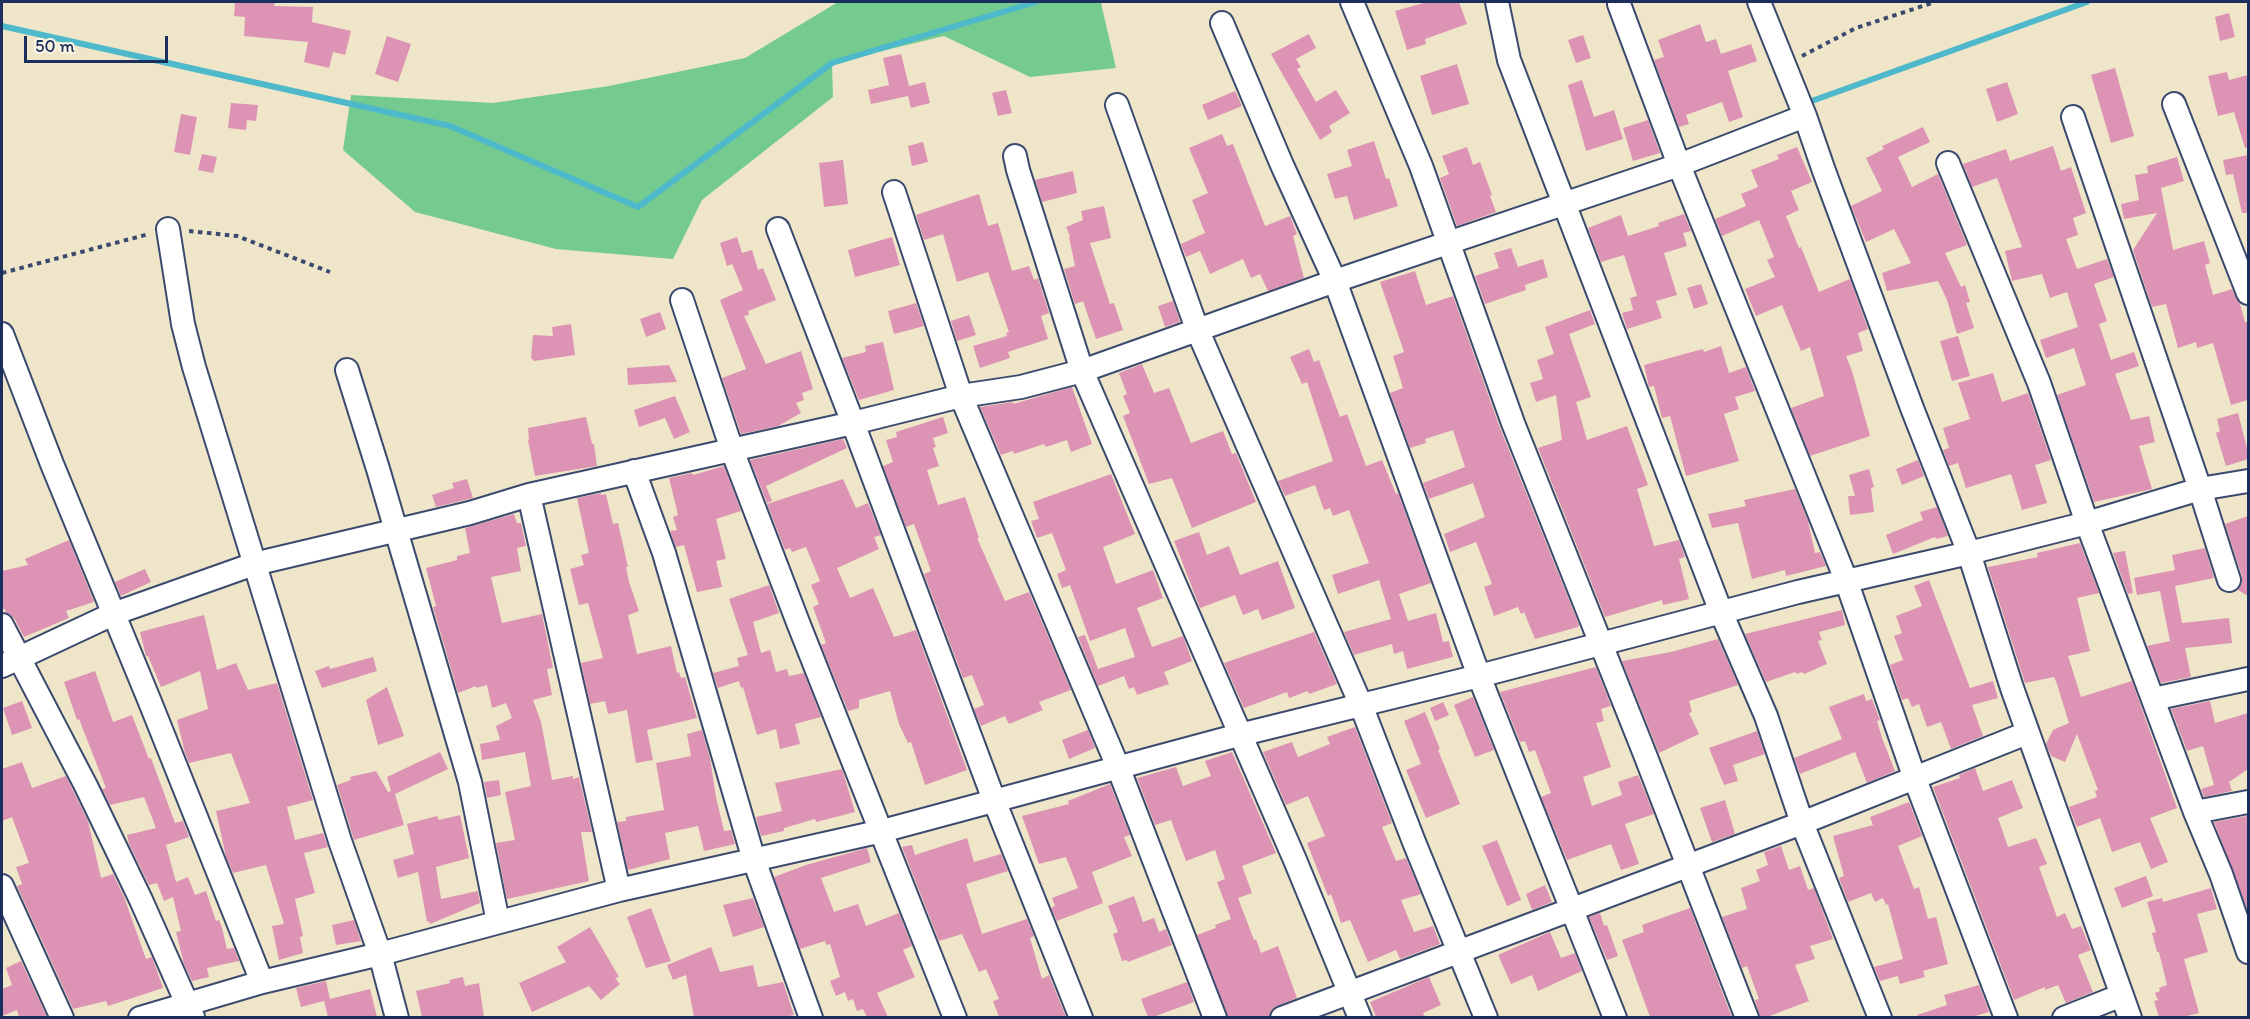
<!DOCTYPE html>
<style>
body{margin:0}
#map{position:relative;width:2250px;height:1019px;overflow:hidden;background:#efe6c9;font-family:Itim,sans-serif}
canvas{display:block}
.frame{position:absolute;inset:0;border:3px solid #1b2f5e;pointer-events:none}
.scale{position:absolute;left:24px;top:36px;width:144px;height:27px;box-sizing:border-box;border:3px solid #1b2f5e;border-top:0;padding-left:8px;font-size:18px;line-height:21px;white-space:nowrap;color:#1b2f5e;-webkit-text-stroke:4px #fcf5e5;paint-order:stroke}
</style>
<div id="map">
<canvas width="2250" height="1019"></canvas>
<div class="frame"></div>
<div class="scale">50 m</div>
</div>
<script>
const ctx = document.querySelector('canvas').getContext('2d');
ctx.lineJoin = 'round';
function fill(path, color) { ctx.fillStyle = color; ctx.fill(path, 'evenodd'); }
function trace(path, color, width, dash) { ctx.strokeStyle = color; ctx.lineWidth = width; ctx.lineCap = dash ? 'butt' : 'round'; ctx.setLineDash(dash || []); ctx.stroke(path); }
fill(new Path2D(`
 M838,2H1103L1101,3L1116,68L1030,77L944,36L832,63L833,97L702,200L673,259L556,249L415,212L343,150L351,95L493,103L609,86L745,58Z`), '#75cb8f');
trace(new Path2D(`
 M2,26L450,126L638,207L832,63L1036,2
 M1809,102L2087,2`), '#4eb9cb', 6);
fill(new Path2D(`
 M235,2H275L274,6L313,7L312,22L351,31L345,55L333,52L329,68L304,62L308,42L244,36L245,17L234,16Z
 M1427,2H1459L1467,24L1425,39L1426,44L1407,50L1395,11Z
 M2229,13L2235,37L2220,41L2215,17Z
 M1700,24L1706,42L1716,39L1721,54L1751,44L1757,61L1728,71L1743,117L1729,122L1722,102L1686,115L1689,124L1679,127L1654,60L1664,57L1658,40Z
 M1309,34L1316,48L1296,59L1301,67L1297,69L1316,102L1336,90L1350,113L1329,126L1332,132L1320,140L1271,54Z
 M1583,35L1591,58L1576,63L1568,40Z
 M387,36L411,44L398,82L375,74Z
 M901,54L909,86L925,82L930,103L911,108L908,96L871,104L868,90L889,85L883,58Z
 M1457,64L1469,104L1432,115L1420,76Z
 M2115,68L2134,136L2111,143L2091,75Z
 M2227,72L2229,80L2248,75V147L2245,148L2234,112L2218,116L2208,76Z
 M1582,80L1594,117L1614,110L1623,139L1586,151L1568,85Z
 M2007,82L2018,114L1997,122L1986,89Z
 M1006,90L1012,113L998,116L992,93Z
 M1235,91L1242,106L1208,120L1202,105Z
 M231,103L258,105L256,121L247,120L246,130L228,128Z
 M181,114L197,117L190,155L174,152Z
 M1648,120L1660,153L1633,161L1623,128Z
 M1923,127L1930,142L1898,157L1912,187L1938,174L1967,245L1945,253L1961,287L1965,285L1970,302L1966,303L1974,328L1957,334L1947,300L1938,281L1887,291L1882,273L1911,263L1894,229L1866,242L1851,206L1882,191L1866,158L1884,149L1882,146Z
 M1222,134L1227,146L1233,144L1265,226L1290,216L1297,234L1293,236L1304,278L1268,291L1260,274L1251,278L1243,259L1210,274L1200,251L1186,257L1181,244L1205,233L1192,200L1208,193L1189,148Z
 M1374,141L1386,179L1389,178L1398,206L1354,220L1347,196L1335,199L1327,174L1352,166L1347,150Z
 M923,142L928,162L912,166L908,146Z
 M2053,146L2061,171L2071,167L2086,213L2073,218L2078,235L2066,239L2077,269L2107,259L2114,277L2094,284L2107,321L2099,324L2111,360L2134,352L2139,366L2115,374L2131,420L2149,416L2155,442L2139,446L2152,489L2094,502L2057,395L2086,385L2074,348L2046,358L2040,340L2078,327L2067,292L2050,298L2042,274L2012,281L2005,251L2022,247L1997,178L1972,187L1963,164L2006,149L2010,161Z
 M1467,147L1473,165L1480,162L1492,195L1490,196L1496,212L1457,226L1440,178L1449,174L1442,156Z
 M1797,147L1812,182L1791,191L1799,210L1786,216L1799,248L1801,247L1819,292L1850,279L1868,329L1858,333L1863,351L1846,356L1852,371L1870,436L1810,456L1791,408L1824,396L1810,347L1801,351L1782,305L1756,316L1745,289L1775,277L1767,260L1774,257L1759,220L1722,236L1715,219L1746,206L1741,194L1758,187L1751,170L1779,159L1777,155Z
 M202,154L217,157L213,173L198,170Z
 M2248,155V213H2242L2233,174L2226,175L2223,160Z
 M2177,157L2184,181L2161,188L2173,250L2204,241L2210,263L2205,265L2213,295L2232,289L2240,304L2245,322H2248V400L2231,405L2213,343L2197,348L2196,342L2178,348L2166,304L2152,307L2133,250L2157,213L2124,219L2121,204L2139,200L2135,175L2148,173L2147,166Z
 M843,160L848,204L824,207L819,163Z
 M1073,171L1077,193L1042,202L1035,180Z
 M979,194L988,226L998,223L1012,271L1029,266L1034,280L1038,278L1049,313L1041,316L1048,339L1008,352L1010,358L980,368L973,346L1007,336L1006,333L1009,332L988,272L957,282L943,234L924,240L916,215Z
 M1104,206L1111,238L1090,243L1110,304L1114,303L1123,330L1096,339L1083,301L1075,304L1064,269L1075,266L1069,237L1070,236L1066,227L1083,220L1081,211Z
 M1684,214L1691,231L1683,233L1687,246L1664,253L1677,295L1656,301L1662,318L1627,329L1622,313L1633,310L1630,298L1637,296L1624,255L1601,262L1588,228L1621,215L1628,236L1659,226L1658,223Z
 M737,237L742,253L752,250L758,270L763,268L776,300L748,311L749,315L744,316L766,364L801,351L813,389L802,393L804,400L796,403L801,413L778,426L741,434L722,378L746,369L720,300L743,290L732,264L727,266L720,243Z
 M892,237L900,265L855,277L848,250Z
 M1511,248L1518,267L1543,259L1548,277L1525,285L1526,290L1485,304L1475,276L1499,268L1494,253Z
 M1415,271L1426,305L1453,296L1500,428L1579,625L1578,627L1535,639L1524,612L1521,614L1518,607L1494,616L1484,587L1492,584L1476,542L1450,552L1444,534L1485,517L1473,483L1429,499L1423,483L1465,467L1453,430L1425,439L1426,443L1410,448L1390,393L1403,388L1393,356L1404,352L1380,282Z
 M1701,284L1708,304L1694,309L1687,288Z
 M1173,301L1180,322L1165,327L1158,306Z
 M916,303L924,326L894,334L888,311Z
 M1590,310L1595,324L1569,334L1591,397L1576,402L1587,440L1627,426L1648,485L1637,489L1654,546L1679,540L1685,557L1679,559L1689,599L1663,605L1662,600L1605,617L1538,448L1562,440L1556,395L1536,402L1530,383L1543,379L1537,360L1554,354L1545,327Z
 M660,312L666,329L646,337L640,319Z
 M969,315L976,335L957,341L951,321Z
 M571,324L575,355L534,361L531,358L533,335L553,336L552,327Z
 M1958,336L1970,376L1952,381L1940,341Z
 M883,342L894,390L859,400L842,358L866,352L865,346Z
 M1721,346L1729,373L1746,367L1755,391L1735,397L1739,409L1724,414L1739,461L1686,476L1670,416L1662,418L1654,386L1649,387L1644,365L1703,349L1704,352Z
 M1309,349L1314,362L1319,360L1340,417L1347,414L1366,466L1382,460L1396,494L1398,493L1431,583L1399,594L1408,621L1436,613L1443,642L1449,641L1453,657L1407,669L1403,651L1394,654L1392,644L1354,655L1344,632L1391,619L1379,580L1338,594L1332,575L1369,563L1349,510L1333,516L1330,508L1324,510L1315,485L1285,496L1278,481L1333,461L1307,382L1302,384L1290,357Z
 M1142,364L1154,393L1169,388L1191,443L1223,431L1232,454L1236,453L1256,502L1192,528L1172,478L1149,484L1123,416L1130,413L1123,396L1127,394L1119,373Z
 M669,365L677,382L628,385L627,368Z
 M1993,373L2002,402L2028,393L2051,460L2035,465L2047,503L2022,510L2011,474L1966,488L1958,463L1949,466L1943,450L1949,448L1943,428L1970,419L1958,383Z
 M1072,387L1092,444L1071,452L1067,440L1046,447L1044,444L1014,454L1013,451L1001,455L980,407L1013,402V404Z
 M675,396L690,432L674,439L665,418L639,427L634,410Z
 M2238,413L2248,452V459L2226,466L2216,433L2220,431L2217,419Z
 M586,417L592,444H594L597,466L535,476L528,440L529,439L528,428Z
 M943,417L948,433L933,438L936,447L933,448L939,466L927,470L938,505L965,497L979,538H977L1005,601L1029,592L1071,690L1039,702L1043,710L1009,724L1005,716L981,726L974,709L984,705L972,675L963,678L924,574L931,571L914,524L906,527L883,466L893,462L886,440L897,437L896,432Z
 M843,439L847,448L766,486L772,501L767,503L750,460Z
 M1918,460L1924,476L1902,485L1896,469Z
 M724,466L741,511L716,519L726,559L716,561L722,587L697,592L684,545L676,547L670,531L677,530L673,517L678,515L669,478L692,473L693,475Z
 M1869,469L1874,487L1871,488L1874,512L1850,515L1848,496H1855L1849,475Z
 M1111,474L1135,534L1103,547L1116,584L1153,570L1163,598L1137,608L1152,647L1183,636L1192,661L1164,672L1169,684L1137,695L1134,687L1129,689L1124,676L1098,686L1078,637L1085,635L1098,669L1135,657L1125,628L1090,641L1070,585L1062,588L1057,574L1066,570L1052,533L1037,538L1031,521L1039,519L1033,502Z
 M467,479L473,498L436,507L432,495L454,488L452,483Z
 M843,479L856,508L868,503L881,535L874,537L879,549L837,568L850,598L873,588L894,637L916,630L967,770L925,785L911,742L908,743L899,724L890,691L859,700V708L848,711L821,645L826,643L813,607L819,604L811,585L820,581L806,547L792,552L790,548L785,550L767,504Z
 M1795,489L1808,521L1815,553L1820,552L1826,566L1786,576L1785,570L1752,579L1738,523L1712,528L1708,514L1746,506L1744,500Z
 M601,493V495L606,494L613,524L618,523L628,567H626L629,582L639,611L628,615L637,654L671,646L677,673L679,672L681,678L685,677L697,718L647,730L653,760L636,763L627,710L608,714L605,701L590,704L581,663L603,658L588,603L579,605L570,569L584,565L581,555L589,553L577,498Z
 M1937,507L1948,536L1936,539L1935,537L1893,554L1886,535L1923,520L1920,512Z
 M514,514L517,523H521L526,546L517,548L521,571L491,577L502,623L542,614L553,668L547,669L552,695L533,700L541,722L552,780L573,776V779L579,777L592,832H581L589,881L507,899L496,843L515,840L505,792L531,786L525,752L482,760L480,744L500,740L496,726L512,718L506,703L492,708L487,685L476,688V686L458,693L433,607L436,606L426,568L457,560V556L470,553L465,528Z
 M2248,516V596L2238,590L2242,583V576L2225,524Z
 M1199,532L1207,555L1229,546L1240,575L1278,561L1295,608L1262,620L1258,609L1243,615L1235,595L1200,608L1174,541Z
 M69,540L94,602L66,611L69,618L24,637L14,618L6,613L5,609H2V571L28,565L25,559Z
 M2080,543L2099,593L2077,598L2090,651L2068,656L2081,697L2132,681L2177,808L2150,818L2168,862L2151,869L2140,842L2112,852L2100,818L2077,827L2069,807L2097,797L2095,791L2098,790L2077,734L2065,762L2051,756L2046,744L2053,730L2069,723L2057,684L2054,677L2025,683L1988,567L2038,557L2037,553Z
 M2205,548L2214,578L2175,586L2182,623L2229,618L2232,643L2185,648L2191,677L2161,683L2147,646L2170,641L2160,591L2137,595L2134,578L2175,570L2172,555Z
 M2125,551L2133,593L2128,594L2113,553Z
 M145,569L151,582L121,596L115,582Z
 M1929,580L1970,688L1993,681L1998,698L1972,705L1983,736L1951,749L1941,722L1927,727L1919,704L1912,707L1908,698L1902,700L1890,665L1903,660L1894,636L1902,633L1896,616L1922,606L1914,586Z
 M769,585L779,613L753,622L761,653L770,650L776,672L787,669L789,676L804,673L821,717L795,724L800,744L780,749L776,729L757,735L743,687L741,688L739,681L718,688L713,673L739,666L737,658L748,655L729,599Z
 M1842,610L1845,625L1819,632L1822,640L1818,641L1827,664L1804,674L1802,672L1797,674L1795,672L1766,682L1745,634Z
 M204,615L217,670L236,663L248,690L277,683L313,800L287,807L295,840L323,833L328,847L304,853L315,893L295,899L303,936L300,937L303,953L279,960L272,926L284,924L266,865L233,873L226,857L216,811L250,803L231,753L189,763L185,753L177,720L208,709L200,671L161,687L148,656H146L140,632Z
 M1314,632L1337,684L1309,694L1308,691L1289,698L1287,692L1244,708L1224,663Z
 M1718,639L1738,685L1689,701L1692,712L1689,713L1699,734L1659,753L1622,661L1671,652Z
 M373,657L377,671L322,688L315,671L329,666L330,669Z
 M1596,667L1611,706L1601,709L1604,721L1596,723L1611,767L1583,777L1592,806L1622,795L1618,782L1638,775L1654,814L1625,824L1639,864L1621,870L1611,844L1567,860L1541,797L1551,793L1535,750L1529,752L1525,741L1520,742L1500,692Z
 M95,671L113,722L132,715L149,759L151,758L175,823L183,821L189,837L166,845L176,882L188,877L195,895L206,891L216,921L219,920L222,928L227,949L234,948L239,961L207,968L209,977L192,981L184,964L176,932L181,931L173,897L164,901L157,883L149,885L129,844L127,835L156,828L144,797L110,805L102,789L106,788L79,719L77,720L64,682Z
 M387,687L404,736L378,745L366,700Z
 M1864,694L1866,701L1872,699L1880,720L1877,721L1882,738L1895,771L1867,783L1855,752L1800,774L1794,758L1842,739L1829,707Z
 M1473,697L1494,750L1475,757L1454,705Z
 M22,701L32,728L12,735L3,708Z
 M2210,701L2215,723L2248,713V769L2229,782L2232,791L2204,797L2201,789L2214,785L2203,746L2187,751L2171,709Z
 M1443,702L1449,715L1435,721L1430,708Z
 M1425,712L1440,749L1438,750L1460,804L1426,818L1406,770L1421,764L1404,721Z
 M1355,727L1392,823L1382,827L1396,861L1406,858L1421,894L1401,900L1414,932L1433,926L1440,944L1400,959L1396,950L1368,962L1350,920L1341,923L1331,894L1328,896L1307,843L1325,836L1308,796L1286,805L1263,752L1292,742L1298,757L1330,744L1327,737Z
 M702,730L710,758L716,797L724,831L731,830L735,844L704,851L698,826L665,833L670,859L628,870L617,822L626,821V817L664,810L656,763L691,756L687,734Z
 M1088,730L1095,748L1069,759L1062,740Z
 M1757,731L1765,754L1733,765L1738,781L1724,785L1709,748Z
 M440,752L448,769L395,794L404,825L354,840L337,785L351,780L350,777L376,771L388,792L391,791L387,777Z
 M1232,752L1276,853L1242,866L1252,893L1238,898L1254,940L1256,939L1261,953L1278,946L1297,998L1277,1006L1271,1010L1269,1017H1228L1197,935L1216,928L1215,925L1231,919L1217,882L1225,879L1215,850L1186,861L1171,820L1155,825L1137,778L1176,767L1183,786L1211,776L1205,761Z
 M22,762L32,788L66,776L88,821L101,878L113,874L124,897L146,959L152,957L163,988L108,1006L106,1001L73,1009L17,886L22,884L16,867L29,863L12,817L2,821V769Z
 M1975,768L1983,791L2012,780L2023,808L1998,818L2008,847L2036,838L2047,864L2039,867L2057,917L2065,913L2072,929L2081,926L2091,950L2078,955L2093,992L2066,1003L2058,985L2045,990V987L2014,1000L1933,787L1960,778L1959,775Z
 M842,769L855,812L816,822L815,819L784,828V831L761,836L756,817L782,811L775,783Z
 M499,780L501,795L487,798L484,782Z
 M1110,784L1130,835L1124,837L1132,856L1092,872L1103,903L1057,921L1051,908L1055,906L1052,898L1078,888L1066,857L1039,864L1022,816L1069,804L1068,801Z
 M1725,800L1735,834L1712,842L1700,808Z
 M1909,802L1922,836L1898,846L1914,889L1919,887L1928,919L1936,917L1948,964L1923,971L1925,977L1900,984L1898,976L1880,981L1874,967L1903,959L1888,904L1886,905L1883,898L1875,902L1871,893L1848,902L1839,878L1844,876L1833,836L1873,825L1870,817Z
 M460,815L469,858L436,867L441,899L478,891L480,903L430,924L429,921L427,922L418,872L398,878L393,860L414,854L407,824L437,816L439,820Z
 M2247,816L2248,820V911L2214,822Z
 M967,838L974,862L1001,854L1008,871L966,884L982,934L1027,919L1034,936L1030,938L1042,979L1049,975L1066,1017H999L993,1001L999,999L986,969L979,972L962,934L939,941L902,847L912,845L915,855Z
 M1497,840L1521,900L1507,906L1482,846Z
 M1781,846L1789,870L1800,866L1808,890L1814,888L1833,939L1810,946L1815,959L1795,965L1809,1001L1767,1017H1760L1755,1000L1759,999L1747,966L1742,968L1722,917L1747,909L1741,888L1760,881L1756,870L1768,865L1764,852Z
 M867,848L871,862L821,878L834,912L858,904L866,926L899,913L912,946L903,950L915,977L877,993L888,1017H867L863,1009L857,1011L853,999L848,1001L845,992L836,996L830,981L840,977L830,944L826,945L825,941L800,949L774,877L806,865Z
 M2146,876L2153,896L2122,908L2114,888Z
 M1545,885L1552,902L1532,910L1526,894Z
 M2211,888L2217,909L2197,914L2208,952L2184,959L2199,1013L2183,1017H2159L2154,1001L2158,1000L2155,993L2160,991L2159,988L2167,985L2159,952H2157L2152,933L2156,932L2147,902L2162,898L2163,902Z
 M1134,896L1143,922L1154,918L1159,932L1166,929L1172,945L1128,962L1127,960L1122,961L1113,934L1118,932L1108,906Z
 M753,898L764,927L733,937L723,905Z
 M651,908L671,961L646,968L627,917Z
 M1690,908L1729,1010L1732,1017H1650L1622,940L1644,932L1642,925Z
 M1600,913L1604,926L1607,925L1618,956L1607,960L1589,917Z
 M354,920L361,941L336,945L332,925Z
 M590,927L619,977L615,978L620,984L601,1000L589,986L532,1012L519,983L566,962L557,947Z
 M1550,932L1561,958L1575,953L1582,971L1538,991L1532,975L1511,984L1498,955Z
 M711,947L720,972L753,965L758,987L783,982L794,1015L783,1017H694L686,975L673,980L667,965Z
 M21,961L47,1017H19L17,1010L2,1016V989L12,985L6,968Z
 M463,977L465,986L479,983L484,1017H422L416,991L450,983L449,980Z
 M1429,977L1441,1005L1423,1013L1425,1017H1376L1370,1002Z
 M326,981L330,999L370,989L377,1017H328L324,1001L301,1007L296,988Z
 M1187,982L1194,1002L1153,1017H1148L1141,999Z
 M1979,985L1989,1012L1972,1017H1918L1917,1015L1947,1005L1944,995Z`), '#dd93b3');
const street = new Path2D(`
 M1352,2L1421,166L1513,423L1644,752L1747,1018
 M1497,2L1509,60L1721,612L1766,716L1802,823L1880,1018
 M1759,2L1805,116L1824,171L1912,408L1969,553L2012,688L2130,1018
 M1619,4L1679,165L1846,580L1915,779L2006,1018
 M1222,23L1282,165L1335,281L1479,676L1615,1018
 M2174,104L2248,293
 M1117,105L1197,329L1361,705L1414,842L1486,1018
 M2073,117L2200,489L2229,580
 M1015,156L1018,170L1082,371L1295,860L1360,1018
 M1948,163L2039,383L2087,523L2195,812L2221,874L2248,952
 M894,192L961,396L1118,767L1215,1018
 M168,229L183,324L194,367L340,841L380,954L397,1018
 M778,229L853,423L994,800L1081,1018
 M682,300L732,450L799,625L955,1018
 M2,334L52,464L150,702L262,982
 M347,370L378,469L470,782L498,922
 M634,471L664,553L754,860L811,1018
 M529,495L619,890
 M2,625L86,786L141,900L193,1017
 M2,666L113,614L254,564L470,513L529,495L853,423L961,396L1021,387L1082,371L1335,281L1679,165L1805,116
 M2153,699L2248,679
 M2195,812L2248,802
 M2,886L62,1018
 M140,1018L262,982L380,954L619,890L882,831L1239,735L1479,676L1798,592L1969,553L2087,523L2200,489L2248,481
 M1282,1018L1802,823L2027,733
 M2064,1018L2122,995`);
trace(street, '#3b4a6e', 26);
trace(new Path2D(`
 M1802,56L1856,28L1935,2
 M189,231L237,236L330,272
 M2,273L149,234`), '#3b4a6e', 4, [4.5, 4.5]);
trace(street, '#fff', 22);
</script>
